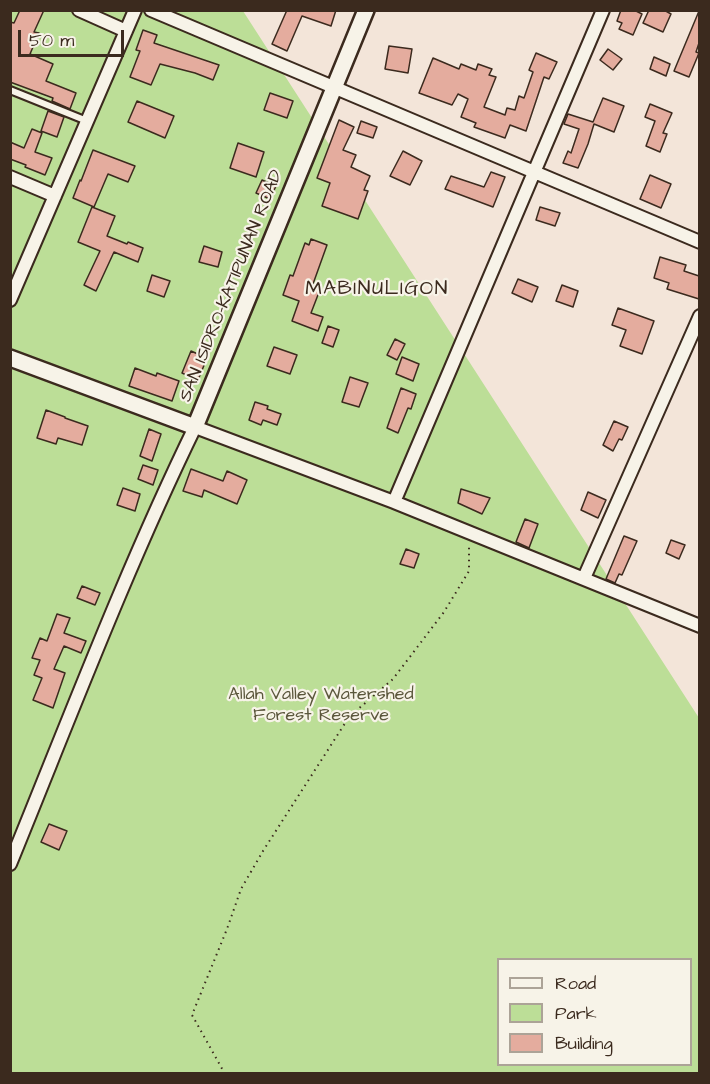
<!DOCTYPE html>
<style>
body{margin:0}
#map{position:relative;width:710px;height:1084px;overflow:hidden;background:#f3e5d9;font-family:"Architects Daughter",sans-serif}
canvas{display:block}
.frame{position:absolute;inset:0;border:12px solid #3b2a1e;pointer-events:none}
.legend{position:absolute;left:497px;top:958px;width:195px;height:108px;box-sizing:border-box;background:#f7f3e8;border:2px solid #aca397;margin:0;padding:8px 10px;list-style:none;font-size:18px;color:#3b2a1e}
.legend li{display:flex;align-items:center;gap:12px;height:30px}
.legend b{width:30px;border:2px solid #aca397}
.scale{position:absolute;left:18px;top:30px;width:106px;height:27px;box-sizing:border-box;border:3px solid #3b2a1e;border-top:0;padding-left:8px;font-size:18px;line-height:21px;white-space:nowrap;color:#3b2a1e;-webkit-text-stroke:4px #f7f3e8;paint-order:stroke}
</style>
<div id="map">
<canvas width="710" height="1084"></canvas>
<div class="frame"></div>
<ul class="legend">
<li><b style="height:8px;background:#f7f3e8"></b>Road</li>
<li><b style="height:16px;background:#bcde97"></b>Park</li>
<li><b style="height:16px;background:#e4ac9e"></b>Building</li>
</ul>
<div class="scale">50 m</div>
</div>
<script>
const ctx = document.querySelector('canvas').getContext('2d');
ctx.lineJoin = 'round';
function fill(path, color) { ctx.fillStyle = color; ctx.fill(path, 'evenodd'); }
function trace(path, color, width, dash) { ctx.strokeStyle = color; ctx.lineWidth = width; ctx.lineCap = dash ? 'butt' : 'round'; ctx.setLineDash(dash || []); ctx.stroke(path); }
function label(font, color, halo, rows, align = 'center') {
  ctx.font = font + ' "Architects Daughter",sans-serif'; ctx.lineWidth = 4.5; ctx.setLineDash([]); ctx.textBaseline = 'middle'; ctx.strokeStyle = halo; ctx.fillStyle = color; for (const [text, x, y, turn = 0] of rows) {
    ctx.save(); ctx.translate(x, y); ctx.rotate((+turn || 0) * Math.PI / 180); ctx.textAlign = isNaN(turn) ? turn : align; if (halo) ctx.strokeText(text, 0, 0); ctx.fillText(text, 0, 0); ctx.restore();
  }
}
fill(new Path2D(`
 M10,11H243L699,718V1073H11ZM498,960H690V1064H498Z`), '#bcde97');
const building = new Path2D(`
 M20,10H44L34,32L39,33L30,54L53,64L46,81L76,93L70,109L52,101L53,98L10,82V22L14,23Z
 M287,10H336L331,26L302,16L287,51L272,44Z
 M621,10H634L642,14L633,35L619,29L622,23L617,21Z
 M649,10H664L671,14L663,32L643,23Z
 M699,11V43L696,52L699,53L689,77L674,71Z
 M143,30L157,35L154,43L219,65L213,80L195,73L160,64L151,85L130,77L140,51L136,50Z
 M389,46L412,49L408,73L385,69Z
 M608,49L622,59L613,70L600,60Z
 M536,53L557,62L549,79L544,77L526,131L510,125L505,138L474,127L476,123L461,117L468,99L458,94L452,105L419,93L433,58L459,69L461,64L476,70L478,64L492,69L489,75L496,77L484,107L505,115L507,108L515,110L519,96L524,98L533,72L529,70Z
 M654,57L670,64L666,76L650,69Z
 M270,93L293,101L287,118L264,110Z
 M603,98L624,106L614,132L594,124L588,144L578,168L563,163L568,151L571,153L579,129L564,124L568,114L593,122Z
 M137,101L174,116L165,138L128,122Z
 M650,104L672,113L663,133L667,134L660,152L646,146L655,121L645,117Z
 M48,111L64,117L57,137L41,131Z
 M339,120L354,127L343,150L356,155L351,167L370,176L364,190L368,191L358,219L322,206L330,183L317,178Z
 M361,121L377,127L373,138L357,133Z
 M32,129L42,133L35,152L52,158L45,175L25,167L26,165L10,159V142L24,148Z
 M238,143L264,152L256,177L230,168Z
 M93,150L135,166L128,182L108,174L94,207L73,198L80,180L81,181Z
 M403,151L422,161L410,185L390,176Z
 M491,172L505,177L493,207L445,189L451,176L484,187Z
 M650,175L671,184L661,208L640,199Z
 M262,180L276,186L270,199L256,193Z
 M92,207L115,216L107,236L127,244L128,242L143,248L138,262L114,252L96,291L84,285L100,251L78,242Z
 M540,207L560,213L555,226L536,220Z
 M311,239L327,245L313,284L321,287L311,313L323,317L318,331L292,321L299,301L283,295L290,275L293,276L305,243L309,245Z
 M204,246L222,252L218,267L199,262Z
 M660,257L686,265L684,271L699,276V299L667,289L669,283L654,278Z
 M152,275L170,281L164,297L147,291Z
 M518,279L538,287L532,302L512,293Z
 M562,285L578,291L573,307L556,301Z
 M618,308L654,321L642,354L620,346L626,330L612,325Z
 M328,326L339,330L333,347L322,343Z
 M395,339L405,344L397,360L387,355Z
 M274,347L297,355L290,374L267,366Z
 M191,351L207,358L198,380L182,373Z
 M402,357L419,364L413,381L396,374Z
 M135,368L156,376L157,373L179,381L172,401L129,386Z
 M350,377L368,383L359,407L342,402Z
 M401,388L416,394L411,409L408,408L398,433L387,428Z
 M255,402L268,406L267,409L281,414L277,425L263,420L261,425L249,420Z
 M46,410L65,417V418L88,426L82,445L58,438L56,444L37,438Z
 M614,421L628,427L622,440L619,439L613,451L603,445Z
 M149,429L161,434L152,461L140,456Z
 M143,465L158,470L153,485L138,479Z
 M191,469L223,481L227,471L247,480L237,504L204,490L202,497L183,491Z
 M123,488L140,494L135,511L117,505Z
 M461,489L490,498L482,514L458,503Z
 M588,492L606,500L598,518L581,510Z
 M525,519L538,524L529,548L516,542Z
 M624,536L637,541L622,575L619,574L615,583L606,579Z
 M671,540L685,545L679,559L666,553Z
 M406,549L419,554L414,568L400,564Z
 M82,586L100,593L95,605L77,598Z
 M57,614L70,618L64,633L86,641L81,653L64,646L54,669L65,673L53,708L33,700L42,678L34,675L40,660L32,658L40,638L47,641Z
 M49,824L67,831L59,850L41,842Z`);
fill(building, '#e4ac9e');
trace(building, '#3b2a1e', 1.5);
const service = new Path2D(`
 M10,90L87,121`);
const minor = new Path2D(`
 M79,10L126,31
 M151,10L700,242
 M10,177L55,196
 M10,300L135,10
 M394,502L603,10
 M584,578L700,316
 M10,864C70,717 126,569 195,427L394,502L700,626`);
const tertiary = new Path2D(`
 M10,358L195,427L366,10`);
trace(service, '#3b2a1e', 10);
trace(minor, '#3b2a1e', 16);
trace(tertiary, '#3b2a1e', 20);
trace(new Path2D(`
 M225,1074L192,1015L227,929L241,889L263,851L349,717L393,679L444,612L469,571V547`), '#3b2a1e', 2, [1.5, 4.5]);
trace(service, '#f7f3e8', 6);
trace(minor, '#f7f3e8', 12);
trace(tertiary, '#f7f3e8', 15);
label('18px', '#3b2a1e', '#f7f3e8', [
 ["SAN ISIDRO-KATIPUNAN ROAD",232,286,-68]
]);
label('18px', '#5b573c', '#f7f3e8', [
 ["Allah Valley Watershed",321,695],
 ["Forest Reserve",321,716]
]);
ctx.letterSpacing = '1.5px';
label('20px', '#3b2a1e', '#f7f3e8', [
 ["MABINULIGON",377,290]
]);
ctx.letterSpacing = '0px';
</script>
